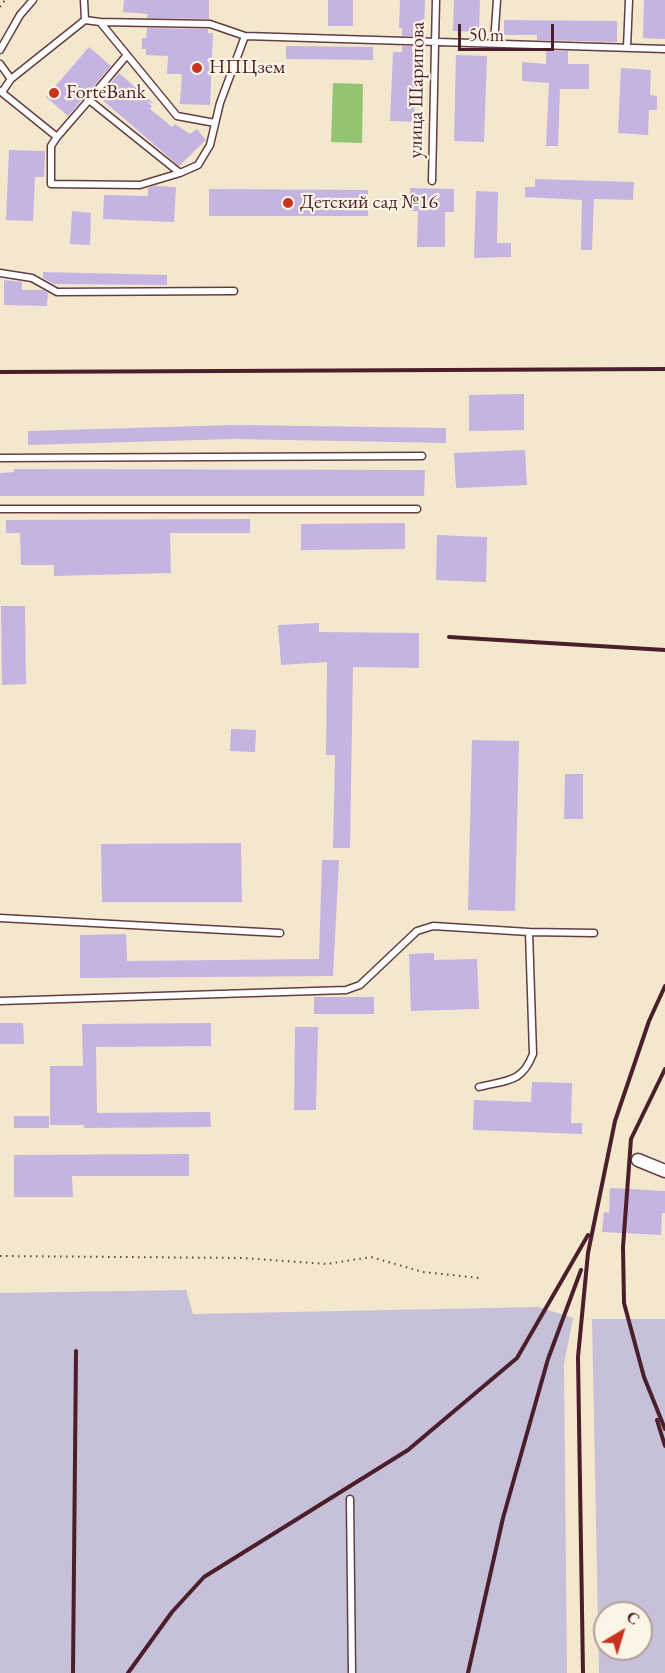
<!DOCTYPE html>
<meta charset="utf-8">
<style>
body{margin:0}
#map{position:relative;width:665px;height:1673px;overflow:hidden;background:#f3e8cd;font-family:"EB Garamond",serif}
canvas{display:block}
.north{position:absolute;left:593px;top:1601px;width:60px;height:60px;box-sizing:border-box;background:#fcf5e5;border:2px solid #b59f9b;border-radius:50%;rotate:38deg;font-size:16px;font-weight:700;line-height:24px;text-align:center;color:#4a1f2b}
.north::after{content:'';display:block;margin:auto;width:21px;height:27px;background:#c8321e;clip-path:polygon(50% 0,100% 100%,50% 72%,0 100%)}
.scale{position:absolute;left:458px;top:24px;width:96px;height:27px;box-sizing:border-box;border:3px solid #4a1f2b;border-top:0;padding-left:8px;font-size:18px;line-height:21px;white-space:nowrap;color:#4a1f2b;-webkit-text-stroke:4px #fcf5e5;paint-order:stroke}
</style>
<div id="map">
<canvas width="665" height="1673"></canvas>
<div class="north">С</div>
<div class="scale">50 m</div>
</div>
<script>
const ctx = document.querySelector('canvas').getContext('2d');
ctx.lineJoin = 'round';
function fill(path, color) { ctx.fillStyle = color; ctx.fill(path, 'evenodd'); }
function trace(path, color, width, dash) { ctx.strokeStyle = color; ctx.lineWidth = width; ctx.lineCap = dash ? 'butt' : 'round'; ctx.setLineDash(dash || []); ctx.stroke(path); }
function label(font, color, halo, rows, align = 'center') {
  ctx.font = font + ' "EB Garamond",serif'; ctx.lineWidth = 4.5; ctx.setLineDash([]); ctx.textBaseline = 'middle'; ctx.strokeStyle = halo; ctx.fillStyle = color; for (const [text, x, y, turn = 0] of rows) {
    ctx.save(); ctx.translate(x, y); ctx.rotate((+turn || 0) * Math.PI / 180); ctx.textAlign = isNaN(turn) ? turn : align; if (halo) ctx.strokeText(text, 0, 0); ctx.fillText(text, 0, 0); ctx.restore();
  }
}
fill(new Path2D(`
 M186,1290L193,1314L539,1307L573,1318L564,1364L567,1673H0V1293Z
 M592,1319H665V1673H599ZM605,1613H641V1649H605Z`), '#c6c0d9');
fill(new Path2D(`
 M333,83L363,84L362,143L331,142Z`), '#94c372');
fill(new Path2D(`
 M124,0H209V19L147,18L148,14L123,12Z
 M328,0H353V26H328Z
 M400,0H425L424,29L413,28V36H402V28H399Z
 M454,0H480L479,32L453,31Z
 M644,0H665V39L643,38Z
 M504,20L617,21V42L537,40V35H504Z
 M147,28L208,29V33H213L210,105L180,104L182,74H167L168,56L146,55V49H142V38H146Z
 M286,46L373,47V60L286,59Z
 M402,46H412V52H416L414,122L390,121L393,52H402Z
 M89,47L111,66L68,116L46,97Z
 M546,51H568V64H589V89H560L558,146H546L549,83L522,81V62L546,64Z
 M456,55L487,56L484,142L454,141Z
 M621,68L651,70L650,95L657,96V110H649L648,135L618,133Z
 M119,73L153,103L147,102L152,106L150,109L172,127L175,124L190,134L197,129L206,140L179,166L99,97Z
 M9,150L45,151L44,177H35L33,221L6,220Z
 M535,179L634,182L633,200L594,199L592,250H581L582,200L525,197V187H535Z
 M154,186L176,187L174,222L103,219L104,195L148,196V188Z
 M410,188L454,189V212H445V247H417L418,211H410Z
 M209,189L368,190V216H209Z
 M476,191L498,192L497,243H511V257L474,258Z
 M72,211L91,213L90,245L70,244Z
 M43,272L167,275V285L54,284L43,278Z
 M4,280L22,282V290H43L48,293L47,306L4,305Z
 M524,394V430L469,431V395Z
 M235,425L446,428V443L234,439L28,445V431Z
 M525,450L527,485L456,488L454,453Z
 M14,469L425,470L424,496H0V473L14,472Z
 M250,519V533H170L171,573L54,576V565H21L20,533H6V520Z
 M405,523V549L301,550V524Z
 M437,535L487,537L486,582L436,580Z
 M1,606H25L26,684L2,685Z
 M319,623V632L419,633V668L353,667L350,848H333L335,755H326L327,662L281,665L278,625Z
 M231,729L256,730L255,752L230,751Z
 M472,740L519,741L515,911L468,910Z
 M565,774H583V819H564Z
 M241,843L242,902H102L101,844Z
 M322,860H339L333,976L80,978V935L126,934L127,961L319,959Z
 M434,953V960L477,959L479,1009L411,1011L409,954Z
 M314,997H374V1014H314Z
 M0,1023H23L24,1044H0Z
 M211,1023V1046L96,1047L97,1113L210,1112L211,1127L84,1128V1125H50V1066H83L82,1024Z
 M295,1027H318L316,1110H294Z
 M532,1082L572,1083L571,1123H582V1134L473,1130L474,1100L531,1102Z
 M14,1116H49V1128H14Z
 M189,1154V1176H72L73,1197H14V1155Z
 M610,1188L665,1191V1213H662L661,1235L602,1232L604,1212L609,1213Z`), '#c5b4e1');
const lane = new Path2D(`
 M84,0L85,20
 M100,22L210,24L245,36
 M494,43L497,0
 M627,48L629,0
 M0,50L20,15L33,0
 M0,64L11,79
 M0,91L57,137L89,100L180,173L198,165L210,145L220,103L245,36L665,49
 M2,92L11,79L85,20L100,22L177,116L215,123
 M89,100L127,55
 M57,137L51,146V184L140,185L180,173
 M432,181L436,0
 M0,273L32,278L57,292L234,291
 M0,458L422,456
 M0,509H417
 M0,918L280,933
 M0,1001L346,990L360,985L417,931L433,926L529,932L594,933
 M479,1087C507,1080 522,1083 533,1054L529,932
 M350,1499L352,1673`);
const street = new Path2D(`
 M638,1160L665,1171`);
trace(lane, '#633d43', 9);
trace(street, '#633d43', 15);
trace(new Path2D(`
 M0,7L5,0
 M0,1256L242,1258L327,1264L371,1257L423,1272L479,1278`), '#633d43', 2, [1.5, 4.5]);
trace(lane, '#fff', 6);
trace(street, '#fff', 12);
trace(new Path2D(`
 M0,372L665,369
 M449,637L665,650
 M665,1069L631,1139L623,1247L624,1303L644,1377L665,1429
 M657,1420L665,1446
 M73,1673L76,1351
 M128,1673L172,1612L204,1577L408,1450L517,1358L588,1235
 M468,1673L503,1518L548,1359L581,1270
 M583,1673L578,1357L588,1253L615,1121L649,1021L665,986`), '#4a1f2b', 4);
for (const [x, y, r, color] of [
 [197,68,6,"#c8321e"],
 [54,93,6,"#c8321e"],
 [288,203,6,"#c8321e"]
]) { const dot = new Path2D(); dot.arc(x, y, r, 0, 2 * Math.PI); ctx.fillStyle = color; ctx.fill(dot); trace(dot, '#fcf5e5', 2); }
label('20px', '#4a1f2b', '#fcf5e5', [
 ["НПЦзем",209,68],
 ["ForteBank",66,93],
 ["Детский сад №16",300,203]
], 'left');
label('20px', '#4a1f2b', '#fcf5e5', [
 ["улица Шарипова",417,90,-89]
]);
</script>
